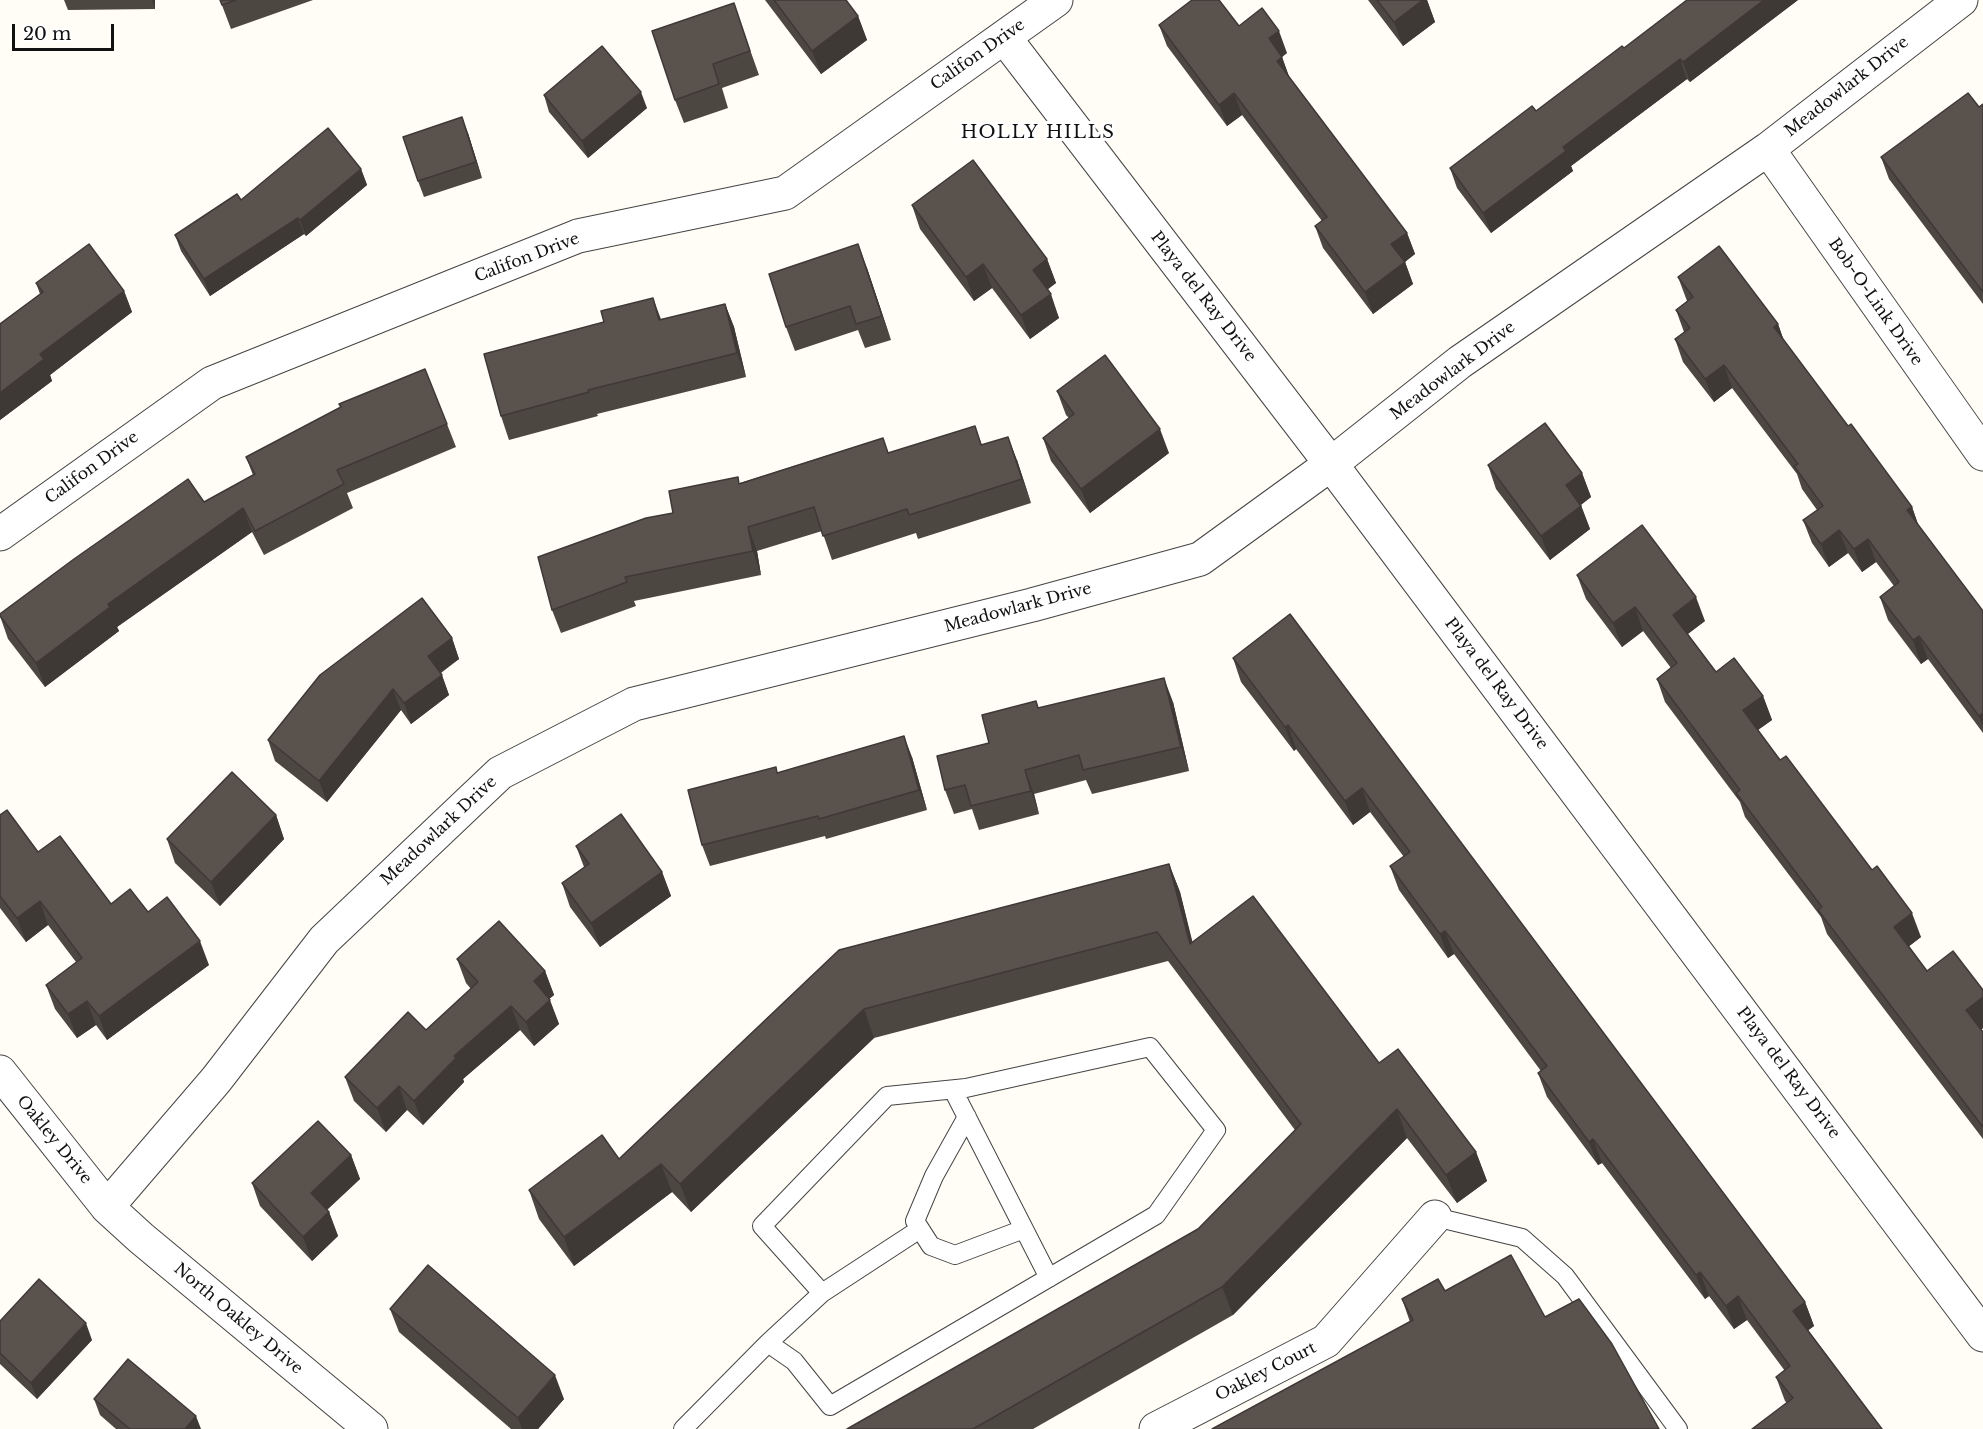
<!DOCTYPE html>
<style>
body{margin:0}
#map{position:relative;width:1983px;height:1429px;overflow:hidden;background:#fffdf5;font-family:"Libre Baskerville",serif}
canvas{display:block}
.scale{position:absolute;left:12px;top:24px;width:102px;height:27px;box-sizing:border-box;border:3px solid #111;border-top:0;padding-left:8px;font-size:18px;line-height:21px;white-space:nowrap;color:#111;-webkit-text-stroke:4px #fff;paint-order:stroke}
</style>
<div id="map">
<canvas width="1983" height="1429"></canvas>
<div class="scale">20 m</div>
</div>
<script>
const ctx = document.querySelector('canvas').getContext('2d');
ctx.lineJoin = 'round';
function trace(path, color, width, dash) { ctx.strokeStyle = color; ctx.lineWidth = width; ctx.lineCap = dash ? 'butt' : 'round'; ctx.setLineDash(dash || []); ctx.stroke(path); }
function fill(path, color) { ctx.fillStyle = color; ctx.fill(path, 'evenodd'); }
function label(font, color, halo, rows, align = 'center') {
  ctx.font = font + ' "Libre Baskerville",serif'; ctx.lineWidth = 6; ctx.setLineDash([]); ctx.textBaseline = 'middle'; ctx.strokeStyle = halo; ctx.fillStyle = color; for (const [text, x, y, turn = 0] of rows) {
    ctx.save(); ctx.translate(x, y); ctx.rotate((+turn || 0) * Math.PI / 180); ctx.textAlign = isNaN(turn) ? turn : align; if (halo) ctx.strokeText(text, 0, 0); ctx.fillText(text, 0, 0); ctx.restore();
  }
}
const lane = new Path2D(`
 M953,1090L1049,1278
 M967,1117L934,1176L915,1221L931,1246L955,1255L1024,1229
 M1435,1217L1522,1238L1565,1276L1678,1429
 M822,1293L920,1229
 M683,1429L768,1343L822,1293L762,1226L887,1096L966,1088L1150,1047L1216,1130L1156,1215L830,1406L794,1361L768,1343`);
const street = new Path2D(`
 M1004,37L1331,464L1983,1335
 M1768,149L1983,454
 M0,534L212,383L578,236L785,193L1056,0
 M0,1072L107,1207L141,1238L371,1429
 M107,1207L216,1080L324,940L500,773L634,704L1032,605L1200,559L1331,464L1460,362L1768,149L1961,0
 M1156,1429L1326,1341L1435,1217`);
trace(lane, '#444', 20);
trace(street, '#444', 35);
trace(lane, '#fff', 18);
trace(street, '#fff', 33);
fill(new Path2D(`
 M64,0H155V9L68,10Z
 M220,0H313L231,29Z
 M765,0H846L858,16L867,40L821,74Z
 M1368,0H1427L1435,22L1403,46Z
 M1687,0H1798L1690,82L1687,79L1571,166L1573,171L1491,233L1457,188L1450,168L1536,111L1624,48Z
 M1159,25L1239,26L1287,53L1282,57L1289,77L1407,233L1415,254L1405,262L1413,284L1373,314L1323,248L1315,226L1322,221L1242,115L1227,126L1167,46Z
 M742,27L759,75L722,88L728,108L684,123L675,100Z
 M544,95L647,108L588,158L549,112Z
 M1983,104V304L1889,179L1881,157L1979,107Z
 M468,133L482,178L424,197L418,181Z
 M361,169L367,185L306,236L304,234L210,296L181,251L175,235L241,200Z
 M912,205L1047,259L1056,283L1047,289L1059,318L1030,339L992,288L974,301L920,229Z
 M867,268L891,340L865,348L858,330L795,351L786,327Z
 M1678,277L1778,324L1784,341L1848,426L1912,507L1919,527L1983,611V733L1928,659L1921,664L1888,620L1880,597L1894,586L1876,562L1862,572L1848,553L1829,567L1812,543L1803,520L1817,510L1802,489L1797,474L1732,388L1714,402L1683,362L1675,339L1684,332L1676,310L1687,301Z
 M36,283L124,291L132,312L50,375L52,381L0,420V324L40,294Z
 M725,304L734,327L746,377L597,414L598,416L509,440L501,416L661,320Z
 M1057,391L1169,453L1090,513L1051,461L1043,438L1069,418L1066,415Z
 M447,424L456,447L347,493L353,508L264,555L252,532L117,627L119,631L45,687L8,639L0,616L253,475L246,457Z
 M975,426L982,445L1017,460L1031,503L918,539L916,533L832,560L822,531L757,551L761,575L634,601L636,606L561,633L552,610L673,513L740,483L883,438L888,453Z
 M1488,465L1582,473L1591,497L1581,505L1590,529L1550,560L1496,489Z
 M1577,575L1705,621L1688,634L1716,672L1763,696L1772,720L1758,730L1780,760L1921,937L1909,946L1927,971L1983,1028L1981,1030L1983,1032V1139L1827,934L1821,917L1745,817L1740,802L1665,702L1657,679L1671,668L1643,631L1622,647L1586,599Z
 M1290,614L1805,1302L1814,1326L1808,1330L1882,1429L1787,1403L1785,1401L1776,1377L1785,1371L1747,1320L1734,1329L1709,1296L1705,1299L1602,1163L1598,1165L1547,1097L1538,1073L1541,1071L1454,954L1448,958L1399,890L1390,866L1404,857L1370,812L1353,825L1296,749L1294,751L1241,682L1233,658Z
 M452,638L459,659L441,673L449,695L411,724L401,710L327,802L275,761L268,740Z
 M1173,702L1189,771L1092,794L1086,780L1034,794L1039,814L979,830L972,809L954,814L945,790L989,743L1038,708Z
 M912,757L927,810L826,839L825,836L710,866L702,845L778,773Z
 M0,815L38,852L111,904L148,912L209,965L107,1040L96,1025L77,1038L55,1009L46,985L76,962L48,925L26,942L0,908Z
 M276,815L284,839L220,906L175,863L167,839Z
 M576,846L662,872L671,896L600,947L570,907L562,883L584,867Z
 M1169,864L1180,892L1192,942L1379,1063L1476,1152L1487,1181L1457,1203L1407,1138L1233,1315L1033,1429H847L1198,1229L1295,1130L1168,961L874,1038L691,1212L672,1192L574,1266L539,1219L529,1190L619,1159L839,950Z
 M457,959L545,971L554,995L549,999L559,1024L534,1046L520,1030L463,1079L464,1082L423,1125L407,1110L386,1132L354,1101L345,1077L426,1030L471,989L466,983Z
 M351,1155L360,1179L327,1210L329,1212L338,1236L312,1261L260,1206L252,1183Z
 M1445,1291L1545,1317L1410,1322L1402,1299Z
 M390,1309L564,1399L538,1429H511L399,1332Z
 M0,1321L92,1340L37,1399L0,1364Z
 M94,1399L201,1429H116L100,1415Z`), '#4d4742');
fill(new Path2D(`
 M152,0H155V9Z
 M1423,0H1427L1435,22L1403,46L1394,22Z
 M1764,0H1798L1690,82L1683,62Z
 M858,16L867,40L821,74L812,51Z
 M1279,31L1287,53L1277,60L1269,38Z
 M1282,57L1290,79L1277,61Z
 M1680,59L1687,79L1571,166L1573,171L1491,233L1483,213L1563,147Z
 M641,92L647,108L588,158L582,141Z
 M1234,93L1242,115L1227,126L1219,105Z
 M462,117L468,133L482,178L476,162Z
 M361,169L367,185L306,236L300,220Z
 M298,218L304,234L210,296L204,279Z
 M1407,233L1415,254L1399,266L1391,244Z
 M858,244L867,268L891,340L882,316Z
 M1047,259L1056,283L1042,294L1033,270Z
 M1405,262L1413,284L1373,314L1365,292Z
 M983,264L992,288L974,301L966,277Z
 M124,291L132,312L50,375L52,381L0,420V393L40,354Z
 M1051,294L1059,318L1030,339L1021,315Z
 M653,298L662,322L659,320Z
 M725,304L734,327L746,377L737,353Z
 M1778,324L1786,347L1774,327Z
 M1724,365L1732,388L1714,402L1705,379Z
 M1160,429L1169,453L1090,513L1081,489Z
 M1008,437L1017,460L1031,503L1022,479Z
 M1582,473L1591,497L1575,509L1566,485Z
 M1581,506L1590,529L1550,560L1541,536Z
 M1912,507L1920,530L1907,510Z
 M243,508L252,532L117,627L119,631L45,687L36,663L108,604Z
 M748,527L757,551L761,575L753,551Z
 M1839,530L1848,553L1829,567L1821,544Z
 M1868,539L1876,562L1862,572L1854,549Z
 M1696,597L1705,621L1682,638L1673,615Z
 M1635,607L1643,631L1622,647L1613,623Z
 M1919,636L1928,659L1921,664L1913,640Z
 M452,638L459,659L435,676L428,656Z
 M442,675L449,695L411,724L404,703Z
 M1164,678L1173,702L1189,771L1181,747Z
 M393,689L401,710L327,802L319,781Z
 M1763,696L1772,720L1752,734L1743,710Z
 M1983,713V726L1979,716Z
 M1288,725L1296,749L1294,751L1285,727Z
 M904,736L912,757L927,810L919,790Z
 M1025,770L1034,794L1039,814L1031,791Z
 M1362,788L1370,812L1353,825L1345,801Z
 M276,815L284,839L220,906L211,882Z
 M1169,864L1180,892L1200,972L1190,944Z
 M662,872L671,896L600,947L591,923Z
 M40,901L48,925L26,942L17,918Z
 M1912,913L1921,937L1903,951L1894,927Z
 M1445,931L1454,954L1448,958L1440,934Z
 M200,941L209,965L107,1040L99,1016Z
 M545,971L554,995L542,1005L534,981Z
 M1983,997V1028L1975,1034L1966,1010Z
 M550,1000L559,1024L534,1046L526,1022Z
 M87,1001L96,1025L77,1038L68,1014Z
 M511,1006L520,1030L463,1079L464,1082L423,1125L414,1101L454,1056Z
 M864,1009L874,1038L691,1212L680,1184Z
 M399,1086L407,1110L386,1132L377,1108Z
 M1397,1109L1407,1138L1233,1315L1222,1287Z
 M1593,1139L1602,1163L1598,1165L1589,1142Z
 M1476,1152L1487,1181L1457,1203L1446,1175Z
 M351,1155L360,1179L320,1216L311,1193Z
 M661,1164L672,1192L574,1266L564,1237Z
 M329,1212L338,1236L312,1261L303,1237Z
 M1700,1272L1709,1296L1705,1299L1696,1275Z
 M1738,1296L1747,1320L1734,1329L1726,1306Z
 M1805,1302L1814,1326L1802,1335L1793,1311Z
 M86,1323L92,1340L37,1399L31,1383Z
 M555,1375L564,1399L538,1429H522L518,1418Z
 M196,1416L201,1429H185Z`), '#3f3936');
const building = new Path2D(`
 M220,0H236L222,5Z
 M774,0H846L858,16L812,51Z
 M1192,0H1219L1239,26L1262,8L1279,31L1269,38L1282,57L1277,61L1407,233L1391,244L1405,262L1365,292L1315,226L1327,217L1234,93L1219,105L1159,25Z
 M1377,0H1423L1394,22Z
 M1687,0H1764L1683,62L1680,59L1563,147L1566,151L1483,213L1450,168L1532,106L1536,111L1622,46L1624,48Z
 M734,3L750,51L713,64L719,84L675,100L652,31Z
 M602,46L641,92L582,141L544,95Z
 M1968,93L1979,107L1983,104V292L1881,157Z
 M462,117L476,162L418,181L403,137Z
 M328,128L361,169L300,220L298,218L204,279L175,235L237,194L241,200Z
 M973,160L1047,259L1033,270L1051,294L1021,315L983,264L966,277L912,205Z
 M89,244L124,291L40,354L44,359L0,393V324L43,292L36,283Z
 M858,244L882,316L856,324L850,306L786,327L769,274Z
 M1719,246L1778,324L1774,327L1848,426L1851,424L1912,507L1907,510L1983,611V713L1979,716L1919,636L1913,640L1880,597L1899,582L1868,539L1854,549L1839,530L1821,544L1803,520L1823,506L1794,466L1798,464L1724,365L1705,379L1675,339L1690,328L1676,310L1693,297L1678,277Z
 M653,298L659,320L725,304L737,353L588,390L589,392L501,416L484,354L604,322L601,311Z
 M1105,355L1160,429L1081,489L1043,438L1074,414L1057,391Z
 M425,369L447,424L337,470L344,484L255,531L243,508L108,604L110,607L36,663L0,616V614L74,559L188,479L204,502L255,474L246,457L341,407L339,404Z
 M1545,423L1582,473L1566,485L1581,506L1541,536L1488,465Z
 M975,426L981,445L1008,437L1022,479L909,515L907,509L823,536L814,507L748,527L753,551L625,577L627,582L552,610L538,557L646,518L673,513L669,491L738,477L739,484L883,438L888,453Z
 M1642,525L1696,597L1673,615L1716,672L1734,658L1763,696L1743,710L1780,760L1786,756L1872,870L1877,866L1912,913L1894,927L1927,971L1953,951L1983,990V997L1966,1010L1983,1032V1127L1818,910L1822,907L1736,793L1740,790L1657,679L1677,663L1635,607L1613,623L1577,575Z
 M422,598L452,638L428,656L442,675L404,703L393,689L319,781L268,740L320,675Z
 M1290,614L1805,1302L1793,1311L1882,1429H1752L1793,1398L1776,1377L1790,1366L1738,1296L1726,1306L1700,1272L1696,1275L1593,1139L1589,1142L1538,1073L1547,1066L1445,931L1440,934L1390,866L1410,852L1362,788L1345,801L1288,725L1285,727L1233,658Z
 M1164,678L1181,747L1083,770L1079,755L1025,770L1031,791L971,806L965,785L945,790L937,756L989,743L982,715L1036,701L1038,708Z
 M904,736L919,790L819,819L818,816L702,845L688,790L776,767L777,773Z
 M232,772L276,815L211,882L167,839Z
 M7,810L38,852L60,836L111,904L130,889L148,912L167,897L200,941L99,1016L87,1001L68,1014L46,985L82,958L40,901L17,918L0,896V815Z
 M621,814L662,872L591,923L562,883L589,864L576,846Z
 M1169,864L1190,944L1253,896L1379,1063L1398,1049L1476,1152L1446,1175L1397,1109L1222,1287L973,1429H847L1198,1229L1301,1124L1157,932L864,1009L680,1184L661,1164L564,1237L529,1190L602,1135L619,1159L839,950Z
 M499,921L545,971L534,981L550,1000L526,1022L511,1006L454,1056L456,1058L414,1101L399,1086L377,1108L345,1077L408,1012L426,1030L478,982L457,959Z
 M318,1121L351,1155L311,1193L329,1212L303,1237L252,1183Z
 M1511,1255L1545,1317L1579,1299L1612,1344L1659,1429H1212L1413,1320L1402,1299L1438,1279L1445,1291Z
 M428,1265L555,1375L518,1418L390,1309Z
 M39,1279L86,1323L31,1383L0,1353V1321Z
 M128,1359L196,1416L185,1429H130L94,1399Z`);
fill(building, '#5a524d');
trace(building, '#3f3936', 1.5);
label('16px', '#111', '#fff', [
 ["Califon Drive",978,55,-35],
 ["Meadowlark Drive",1847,87,-38],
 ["Califon Drive",527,258,-21],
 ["Playa del Ray Drive",1203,297,52],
 ["Bob-O-Link Drive",1875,302,55],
 ["Meadowlark Drive",1453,371,-37],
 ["Califon Drive",92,468,-36],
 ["Meadowlark Drive",1018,608,-15],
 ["Playa del Ray Drive",1496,684,53],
 ["Meadowlark Drive",439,831,-43],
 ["Playa del Ray Drive",1788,1073,53],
 ["Oakley Drive",54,1140,51],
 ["North Oakley Drive",238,1319,40],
 ["Oakley Court",1266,1372,-27]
]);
ctx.letterSpacing = '1.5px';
label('18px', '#111', '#fff', [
 ["HOLLY HILLS",1038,133]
]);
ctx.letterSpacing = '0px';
</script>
